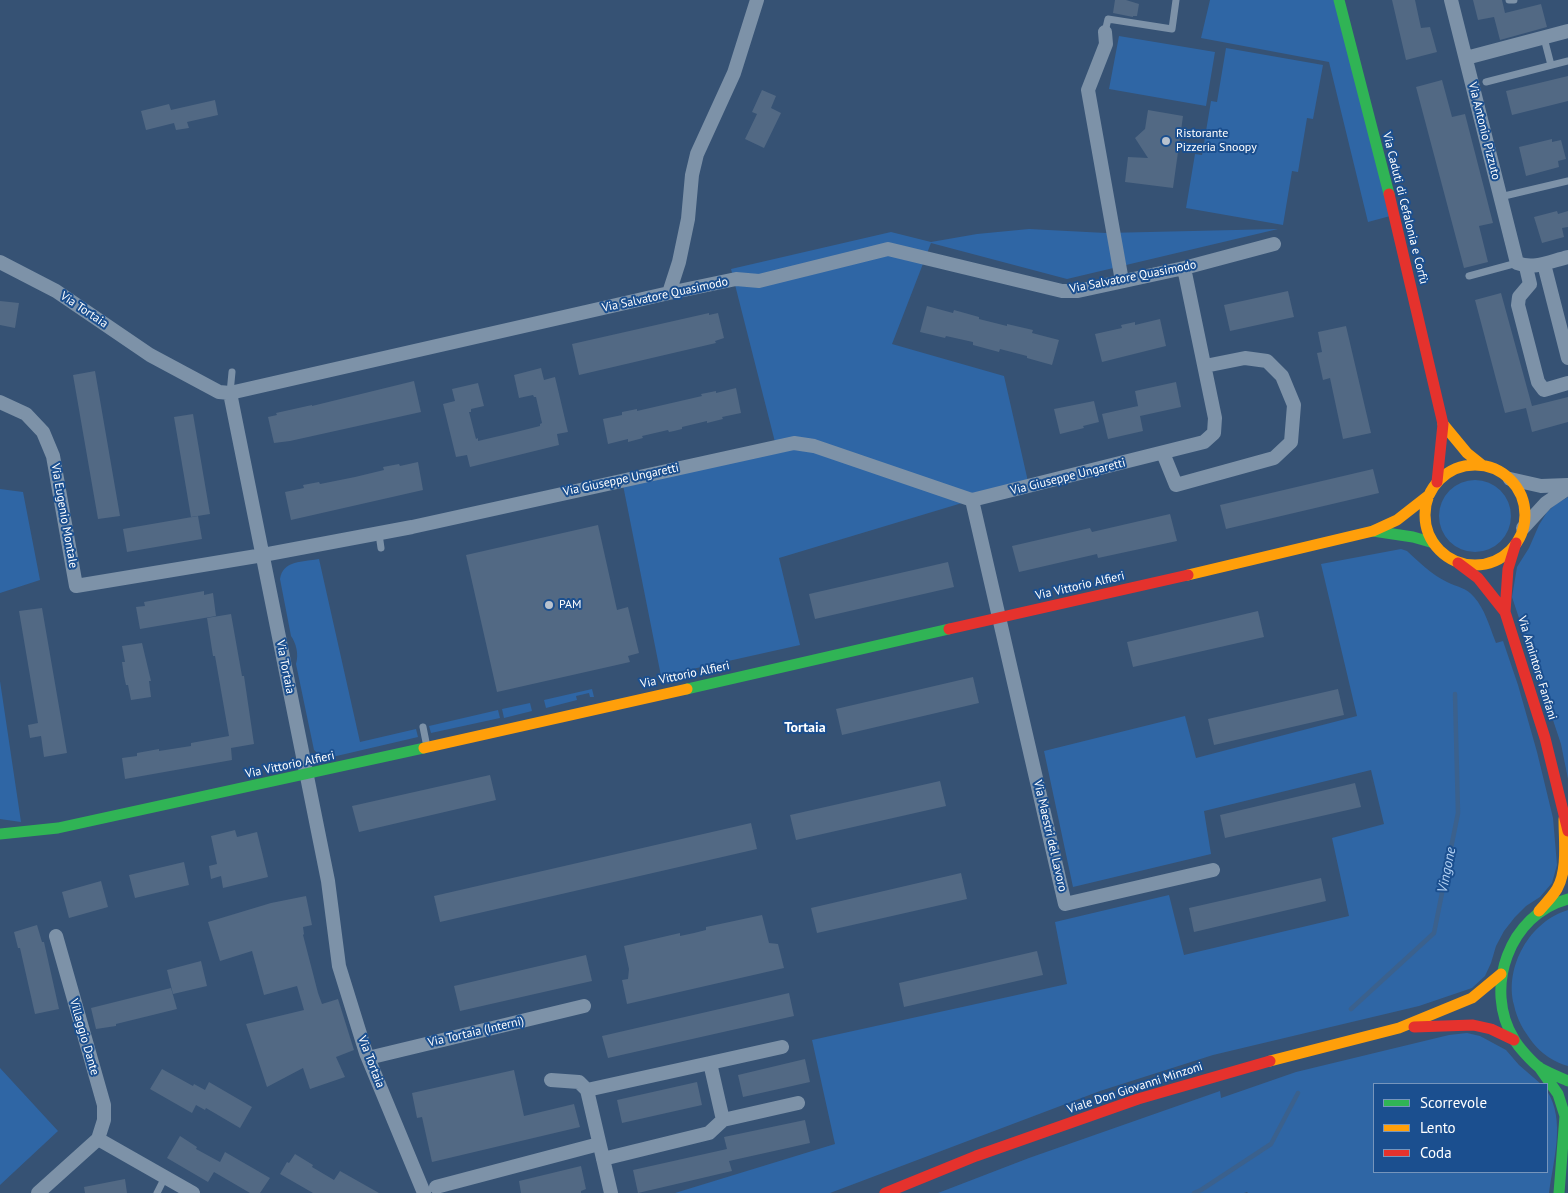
<!DOCTYPE html>
<meta charset="utf-8">
<style>
body{margin:0}
#map{position:relative;width:1568px;height:1193px;overflow:hidden;background:#365274;font-family:"PT Sans",sans-serif}
canvas{display:block}
.legend{position:absolute;left:1373px;top:1083px;width:175px;height:90px;box-sizing:border-box;background:#1b4f8f;border:1px solid #7695bc;margin:0;padding:6px 9px;list-style:none;font-size:15px;color:#fff}
.legend li{display:flex;align-items:center;gap:10px;height:25px}
.legend b{width:25px;border:1px solid #7695bc}
</style>
<div id="map">
<canvas width="1568" height="1193"></canvas>
<ul class="legend">
<li><b style="height:6px;background:#30b455"></b>Scorrevole</li>
<li><b style="height:6px;background:#ff9f0a"></b>Lento</li>
<li><b style="height:6px;background:#e5322d"></b>Coda</li>
</ul>
</div>
<script>
const ctx = document.querySelector('canvas').getContext('2d');
ctx.lineJoin = 'round';
function fill(path, color) { ctx.fillStyle = color; ctx.fill(path, 'evenodd'); }
function trace(path, color, width, dash) { ctx.strokeStyle = color; ctx.lineWidth = width; ctx.lineCap = dash ? 'butt' : 'round'; ctx.setLineDash(dash || []); ctx.stroke(path); }
function label(font, color, halo, rows, align = 'center') {
  ctx.font = font + ' "PT Sans",sans-serif'; ctx.lineWidth = 4; ctx.setLineDash([]); ctx.textBaseline = 'middle'; ctx.strokeStyle = halo; ctx.fillStyle = color; for (const [text, x, y, turn = 0] of rows) {
    ctx.save(); ctx.translate(x, y); ctx.rotate((+turn || 0) * Math.PI / 180); ctx.textAlign = isNaN(turn) ? turn : align; if (halo) ctx.strokeText(text, 0, 0); ctx.fillText(text, 0, 0); ctx.restore();
  }
}
fill(new Path2D(`
 M1210,0H1339L1394,215L1368,222L1329,62L1201,38Z
 M1119,36L1215,52L1206,106L1109,89Z
 M1226,48L1323,65L1313,119L1307,118L1298,172L1292,171L1283,225L1186,208L1195,154L1202,155L1211,101L1217,102Z
 M1029,229L1106,233L1278,229L1067,279L931,243L892,344L1004,376L1029,486L972,500L779,558L800,645L661,676L622,480L776,446L731,269L891,232L931,242L977,234Z
 M1439 516a36 36 0 1 1 72 0a36 36 0 1 1-72 0Z
 M0,489L23,492L40,580L0,593Z
 M1568,497V779L1561,744L1512,597L1517,567L1529,548L1539,525L1547,512L1556,504Z
 M1401,549L1407,551C1419,562 1432,575 1447,582C1457,587 1467,588 1474,597C1485,609 1490,628 1496,643L1503,641L1518,685L1537,752L1553,818L1557,865L1552,883L1540,897L1526,906L1515,917L1504,931L1496,946L1491,963L1485,976L1472,988L1419,1006L1213,1055L1100,1091L830,1193H675L835,1144L812,1040L1067,984L1055,922L1169,895L1184,955L1349,916L1332,838L1384,824L1371,770L1204,811L1211,854L1073,887L1044,751L1185,716L1196,758L1357,716L1321,564Z
 M319,559L360,742L416,729L418,737L328,758L322,757L314,750L296,664C299,654 296,643 291,636L280,579C283,560 303,562 319,559Z
 M0,681L21,822L0,819Z
 M592,689L594,697H590L589,693L576,696L577,700L546,708L544,700Z
 M530,703L532,711L504,718L502,709Z
 M498,710L500,718L431,733L429,726Z
 M1568,910V1066C1555,1063 1541,1053 1533,1043C1524,1031 1517,1020 1514,1005C1504,967 1530,921 1568,910Z
 M1467,1033L1480,1036L1506,1050L1519,1065L1541,1084H1374V1172H1547V1091C1566,1120 1553,1161 1549,1193H1248L1247,1192L1244,1193H938L1029,1158L1220,1091L1221,1098L1296,1072L1449,1035Z
 M0,1068L58,1131L0,1185Z`), '#2f66a5');
trace(new Path2D(`
 M1351,1009L1434,933L1458,813L1455,694
 M1194,1193L1201,1190L1271,1144L1298,1093`), '#3b618d', 4.5);
fill(new Path2D(`
 M1115,0H1126L1139,4L1137,16H1133V17L1113,13Z
 M1392,0H1415L1421,28L1430,27L1437,52L1406,60Z
 M1473,0H1502L1505,13L1541,4L1547,27L1500,40L1494,17L1478,20Z
 M1568,76V101L1512,115L1506,91Z
 M1442,80L1452,117L1465,114L1493,223L1479,226L1488,262L1464,268L1416,87Z
 M762,90L776,96L771,108L781,113L764,148L745,139L757,114L752,112Z
 M215,100L218,115L187,122L189,128L176,130L174,123L146,130L141,111L169,104L171,110Z
 M1148,110L1183,116L1173,188L1125,182L1128,157L1148,158L1135,138L1145,129Z
 M1552,139V142L1561,140L1566,159L1558,161L1559,167L1526,176L1519,147Z
 M1557,211L1558,214L1568,211V227L1562,228L1564,237L1542,243L1534,217Z
 M1288,291L1294,317L1230,331L1224,305Z
 M1501,293L1532,406L1568,397V422L1532,432L1526,408L1505,413L1475,300Z
 M0,301L19,303L15,328L0,325Z
 M927,306L953,313L954,310L979,317V319L1007,326V324L1033,330L1032,333L1059,340L1052,365L1027,358V356L1000,349L999,352L973,345V342L946,336L945,338L920,332Z
 M709,313V315L718,313L724,338L715,341L716,343L579,375L572,344Z
 M1160,319L1166,346L1102,362L1095,334L1122,328L1121,325L1135,322V325Z
 M1346,326L1371,433L1343,439L1330,378L1323,380L1317,353L1322,352L1318,332Z
 M541,368L544,380L555,377L568,432L557,434L559,445L470,467L467,455L456,457L443,404L455,401L452,389L478,383L484,406L471,409V412H469L476,439L478,438V441L512,433L540,426V424L542,423L536,397H534L533,395L519,398L514,375Z
 M95,371L120,516L98,519L73,375Z
 M414,381L421,412L290,441L274,443L268,417L277,415L276,413L312,405V406Z
 M1176,382L1181,407L1140,416L1135,391Z
 M736,388L741,413L722,417L723,419L707,423V421L682,427V429L674,431L669,432L668,430L642,436L643,438L628,442V439L608,444L603,419L622,415V412L637,409V411L702,396L701,394L716,391V393Z
 M1094,401L1099,422L1083,426L1084,428L1060,434L1054,409Z
 M1138,406L1143,431L1108,439L1102,414Z
 M193,414L210,514L191,517L174,417Z
 M418,462L423,490L291,520L285,492L304,488L303,485L319,482L320,484L355,477L384,470L383,467L399,464L400,466Z
 M1373,469L1379,493L1226,529L1220,505Z
 M1170,514L1177,541L1098,558L1097,554L1019,572L1012,546L1090,528L1092,532Z
 M198,516L202,539L127,552L123,529Z
 M598,525L617,610L628,607L639,653L628,656L630,662L497,692L466,555Z
 M948,562L954,587L815,619L809,594Z
 M204,591V595L213,593L216,616L140,629L136,607L145,606L144,602Z
 M42,608L67,753L44,757L41,736L30,738L28,725L38,723L19,611Z
 M1258,611L1264,637L1133,667L1127,642Z
 M231,614L242,676H244L254,744L231,748L232,760L125,779L122,758L137,756V753L159,749V751L191,746V743L229,736L215,656H213L207,618Z
 M142,643L151,681H149L151,697L131,700L128,685H126L124,676L122,662H125L122,646Z
 M973,677L979,703L842,735L836,709Z
 M1338,689L1344,715L1214,745L1208,719Z
 M490,775L496,800L359,832L352,806Z
 M940,781L946,806L796,840L790,815Z
 M1355,783L1361,807L1225,838L1220,815Z
 M751,823L757,849L440,922L434,896Z
 M235,830L237,837L257,832L268,877L223,888L221,876L211,879L209,866L217,864L211,836Z
 M184,862L189,885L135,898L129,875Z
 M961,873L967,899L817,933L811,908Z
 M1321,878L1326,901L1194,932L1189,908Z
 M101,881L108,907L69,918L62,892Z
 M306,896L312,925L303,927L304,934L303,935L318,993L322,1004L338,999L354,1050L336,1057L345,1077L310,1089L303,1068L267,1087L246,1024L304,1010L297,986L264,995L252,951L220,961L208,922L271,903Z
 M762,915L769,943L778,944L784,968L627,1004L622,980L628,979L629,969L624,946L680,933V936L694,933L706,930V927Z
 M37,925L42,942H44L59,1009L35,1014L20,948H18L14,932Z
 M1037,951L1043,975L904,1007L899,983Z
 M586,955L592,981L460,1011L454,986Z
 M201,961L207,986L173,994L167,970Z
 M171,988L177,1009L116,1024V1026L96,1029L91,1008Z
 M789,993L794,1016L608,1058L602,1036Z
 M805,1059L810,1082L743,1097L738,1075Z
 M162,1069L193,1086L194,1084L205,1090L209,1082L252,1107L240,1128L206,1108L205,1110L196,1105L192,1113L150,1089Z
 M514,1070L524,1116L574,1104L580,1127L432,1162L422,1117L417,1118L412,1093Z
 M697,1082L702,1105L622,1123L617,1100Z
 M805,1120L810,1143L729,1161L732,1171L638,1193L633,1170L727,1149L724,1137Z
 M180,1136L197,1147L196,1149L220,1162L225,1152L270,1178L260,1193H250L214,1172L208,1182L167,1158Z
 M295,1154L313,1165L312,1167L334,1180L340,1171L379,1193H313L280,1174L287,1162L289,1163Z
 M581,1166L586,1189L581,1191V1193H521L519,1181Z
 M125,1179L127,1193H85L84,1187Z`), '#526984');
trace(new Path2D(`
 M1509,0H1514
 M1105,32L1108,19L1172,29L1176,0
 M1544,38L1551,65
 M1486,82L1568,61
 M1500,197L1568,181
 M1469,276L1517,263
 M230,393L232,372
 M379,534L381,548
 M423,727L427,747
 M157,1193L165,1177`), '#7d92a8', 7);
trace(new Path2D(`
 M1451,0L1517,263C1534,270 1551,261 1568,257
 M1105,32L1106,44L1088,90L1122,281
 M1466,58L1568,31
 M0,262L56,291L150,355L219,392L230,393L669,293L736,279L759,281L888,249L1062,291H1078L1184,268L1274,244
 M1544,264L1568,358
 M1526,267L1530,284L1519,297L1518,305L1538,382L1544,390L1568,383
 M669,293L679,262L688,219L692,175L697,154L734,73L757,0
 M230,393L328,881L339,966L366,1053L424,1193
 M0,402L26,414L43,432L53,456L76,586L263,555L412,527L794,443L814,446L972,500L1065,904L1213,870
 M1163,453L1176,485L1274,458L1291,442L1294,405L1282,376L1267,361L1245,358L1205,366
 M1510,479L1541,486L1568,485
 M972,500L1204,442L1214,433L1215,418L1184,268
 M1523,528L1546,503L1568,488
 M56,936L104,1105V1120L98,1139
 M368,1058L584,1006
 M710,1063L782,1047
 M551,1080L579,1082L587,1090
 M723,1120L798,1103
 M603,1159L709,1133L723,1120L710,1063L587,1090L611,1193
 M436,1187L599,1144
 M38,1193L98,1139L193,1193`), '#7d92a8', 14);
trace(new Path2D(`
 M1339,0L1389,194
 M1373,531L1413,537L1434,543
 M687,689L949,629
 M0,834L58,828L424,748
 M1568,899C1509,914 1483,989 1514,1039C1518,1047 1533,1063 1540,1068C1549,1073 1559,1077 1568,1081
 M1539,1067L1558,1094L1565,1116L1559,1193`), '#30b455', 11);
trace(new Path2D(`
 M1443,424L1467,453L1482,465
 M1425 515a50 50 0 1 1 100 0a50 50 0 1 1-100 0Z
 M1188,575L1373,531L1397,520L1429,495
 M424,748L687,689
 M1539,911C1545,904 1552,897 1557,889C1568,869 1564,842 1564,819
 M1270,1061L1399,1028L1472,998L1501,974`), '#ff9f0a', 11);
trace(new Path2D(`
 M1389,194L1443,424L1437,482
 M1516,543L1508,569L1505,612L1545,738L1568,831
 M1458,563L1478,578L1505,612
 M949,629L1188,575
 M1414,1027L1473,1025L1491,1029L1514,1040
 M885,1193L976,1156L1138,1099L1270,1061`), '#e5322d', 11);
for (const [x, y, r, color] of [
 [1166,141,5,"#b9c2ce"],
 [549,605,5,"#b9c2ce"]
]) { const dot = new Path2D(); dot.arc(x, y, r, 0, 2 * Math.PI); ctx.fillStyle = color; ctx.fill(dot); trace(dot, '#1b4f8f', 2); }
label('12px', '#fff', '#1b4f8f', [
 ["Via Antonio Pizzuto",1484,131,76],
 ["Via Caduti di Cefalonia e Corfù",1405,208,76],
 ["Via Salvatore Quasimodo",1133,277,-11],
 ["Via Salvatore Quasimodo",665,295,-12],
 ["Via Tortaia",84,310,34],
 ["Via Giuseppe Ungaretti",1068,477,-14],
 ["Via Giuseppe Ungaretti",621,480,-12],
 ["Via Eugenio Montale",64,516,80],
 ["Via Vittorio Alfieri",1080,586,-13],
 ["Via Tortaia",285,667,79],
 ["Via Amintore Fanfani",1537,668,73],
 ["Via Vittorio Alfieri",685,675,-12],
 ["Via Vittorio Alfieri",290,765,-12],
 ["Via Maestri del Lavoro",1050,836,77],
 ["Via Tortaia (Interni)",476,1032,-13],
 ["Villaggio Dante",84,1037,74],
 ["Via Tortaia",371,1062,69],
 ["Viale Don Giovanni Minzoni",1135,1088,-18]
]);
label('12px', '#fff', '#1b4f8f', [
 ["Ristorante",1176,134],
 ["Pizzeria Snoopy",1176,148],
 ["PAM",559,605]
], 'left');
label('bold 14px', '#fff', '#1b4f8f', [
 ["Tortaia",805,728]
]);
label('italic 14px', '#b5d3f5', '#1b4f8f', [
 ["Vingone",1447,870,-79]
]);
</script>
